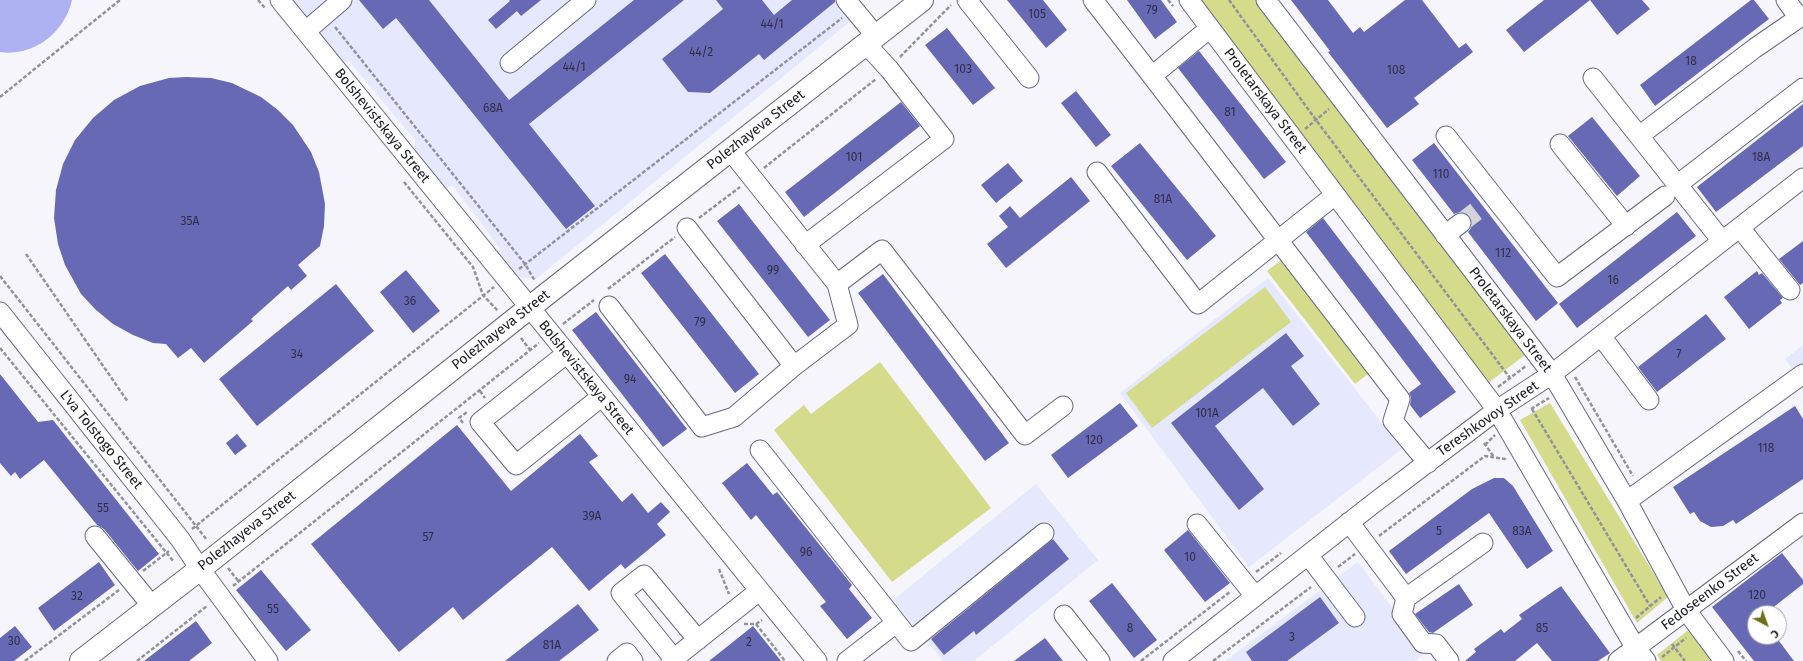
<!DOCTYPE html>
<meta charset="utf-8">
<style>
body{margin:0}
#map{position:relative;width:1803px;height:661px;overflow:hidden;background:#f5f5fb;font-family:"Fira Sans",sans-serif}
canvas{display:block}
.north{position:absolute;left:1747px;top:605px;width:40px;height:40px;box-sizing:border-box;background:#fff;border:1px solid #a3a4a8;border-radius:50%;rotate:139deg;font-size:11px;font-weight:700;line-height:16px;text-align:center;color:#1a1b25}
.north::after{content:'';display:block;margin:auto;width:14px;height:18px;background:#6c7016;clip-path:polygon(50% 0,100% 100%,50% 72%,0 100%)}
</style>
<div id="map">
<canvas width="1803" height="661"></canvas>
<div class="north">С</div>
</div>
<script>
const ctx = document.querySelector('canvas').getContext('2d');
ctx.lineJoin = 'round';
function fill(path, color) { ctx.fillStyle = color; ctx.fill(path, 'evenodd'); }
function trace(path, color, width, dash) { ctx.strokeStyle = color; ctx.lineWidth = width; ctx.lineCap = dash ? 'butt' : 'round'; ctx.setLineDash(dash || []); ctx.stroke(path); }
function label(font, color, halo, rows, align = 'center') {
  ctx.font = font + ' "Fira Sans",sans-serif'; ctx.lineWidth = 3; ctx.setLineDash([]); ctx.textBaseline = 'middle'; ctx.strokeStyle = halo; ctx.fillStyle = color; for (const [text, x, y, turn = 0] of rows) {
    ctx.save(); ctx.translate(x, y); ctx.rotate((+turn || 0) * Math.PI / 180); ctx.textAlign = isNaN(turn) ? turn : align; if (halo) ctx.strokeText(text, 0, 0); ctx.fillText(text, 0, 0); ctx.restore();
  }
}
fill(new Path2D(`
 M291,0H856L863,11L536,279L523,278L515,275L499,257V247L452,185L446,189L414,149L415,140L349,61L343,64Z
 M1268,278L1402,449L1249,567L1120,393Z
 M1803,345V385L1785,359Z
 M1036,484L1098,560L974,661H943L893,600Z
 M1358,562L1426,653L1415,661H1225Z`), '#e6e8fe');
fill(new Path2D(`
 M1199,0H1258L1525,355L1488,383Z
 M1284,258L1371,372L1355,384L1267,271Z
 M1265,287L1291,322L1152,428L1126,393Z
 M880,362L991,508L892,582L774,430L804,405L811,414Z
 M1550,403L1668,597L1637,623L1520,420Z
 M1692,627L1716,661H1661L1657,655Z`), '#d4db8b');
fill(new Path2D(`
 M0,0H72C65,32 34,57 0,52Z`), '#aeb2f3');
fill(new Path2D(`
 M359,0H429L509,100L634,0H684L529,124L595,206L566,229L396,18L383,29Z
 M509,0H541L521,16L517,11L496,29L488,20L510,1Z
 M716,0H762L774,15L792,0H835V2L764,60L759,54L710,93L688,92L662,59L723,9Z
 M1007,0H1043L1067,30L1046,48Z
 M1127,0H1161L1177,22L1155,39Z
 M1291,0H1328L1353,33L1360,27L1364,32L1405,0H1422L1459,48L1466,43L1473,52L1414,98L1419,104L1387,128L1328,52L1330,51Z
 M1544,0H1642L1650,9L1617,35L1590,0L1524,52L1506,30Z
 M1751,0H1754L1769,19L1655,106L1640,85Z
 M947,28L995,88L973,105L925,45Z
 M1199,51L1286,162L1264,179L1178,68Z
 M186,77L211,78L232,83L261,97L278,110L293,125L311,152L319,172L325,204L324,226L320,246L298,265L307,276L291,290L288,286L251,319L253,321L204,363L191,348L178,358L166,344L153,343L133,335L113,324L96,310L81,294L65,265L58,244L54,218L56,190L63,164L75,140L93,118L114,100L140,86L169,78Z
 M1076,91L1111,135L1096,147L1061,103Z
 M901,102L920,126L804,217L785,192Z
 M1803,104V146L1716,212L1697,187Z
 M1592,117L1640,176L1617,196L1568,136Z
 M1140,143L1216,236L1187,260L1111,166Z
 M1434,143L1558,303L1536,321L1468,232L1471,228L1472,222L1470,216L1466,213L1460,212L1454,214L1412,160Z
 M1008,163L1023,181L996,203L981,185Z
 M1071,177L1090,201L1006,268L987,244L1008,227L999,216L1010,206L1020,218Z
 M739,204L830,320L808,337L717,221Z
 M1677,212L1696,236L1577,328L1559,304Z
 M1323,218L1456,392L1420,418L1410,405L1411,397L1409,393L1421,384L1306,232Z
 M1803,241V283L1800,285L1779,259Z
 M665,254L759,374L735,393L641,273Z
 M406,270L440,311L413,333L380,292Z
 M1757,271L1759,275L1762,273L1783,298L1780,300L1782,303L1749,329L1724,297Z
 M883,274L1009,443L985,461L858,293Z
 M336,284L374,331L257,426L219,379Z
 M596,312L687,429L663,447L572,330Z
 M1706,314L1726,339L1657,392L1638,367Z
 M1286,333L1304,356L1291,366L1320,404L1293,426L1263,388L1215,426L1264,489L1239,510L1171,423Z
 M0,374L38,422L53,420L159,554L138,571L104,529L97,525L44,460L20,479L15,472L11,476L0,463Z
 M1120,403L1138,426L1068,478L1051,455Z
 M1795,406L1803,419V479L1736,524L1733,520L1723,526L1711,527L1700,521L1694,512L1690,514L1673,487Z
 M457,425L511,491L580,434L598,456L589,462L622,502L632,493L648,513L661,502L670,512L657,524L666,535L625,569L621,564L589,591L552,547L463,620L453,607L399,652L311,544Z
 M237,434L247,446L235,455L226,443Z
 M747,463L773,495L777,492L852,585L849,589L872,618L847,639L820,606L826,602L756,515L751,520L722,483Z
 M1494,478H1504L1513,486L1553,551L1527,569L1489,513L1406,574L1389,551L1472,489Z
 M1188,530L1230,583L1205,602L1164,550Z
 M1053,539L1069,559L976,635L974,631L944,655L931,639Z
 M1782,553L1803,580V584L1766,613H1755V637H1776L1794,661H1754L1712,607Z
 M99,562L115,585L54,631L38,608Z
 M261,570L311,630L286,651L236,590Z
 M1112,583L1157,640L1134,658L1089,601Z
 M1459,584L1473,605L1433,633L1429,632L1415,614Z
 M1561,586L1610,653L1598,661H1552L1537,643L1515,661H1465L1476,652L1474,649L1501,629L1504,633L1522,619L1519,615Z
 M1320,597L1339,623L1287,661H1252L1246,652Z
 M578,604L599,630L559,661H505Z
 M196,621L212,643L189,661H144Z
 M15,626L32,647L14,661H0V638Z
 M753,626L781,661H709Z
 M1045,638L1063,661H1014Z`), '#6869b4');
trace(new Path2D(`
 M1461,223L1483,206`), '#d4d4db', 19, [19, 10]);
const minor = new Path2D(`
 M280,0L817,661
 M846,0L876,36
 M967,0L1029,78
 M1093,0L1152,76L1210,28
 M1189,0L1497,410L1635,647L1646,661
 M1266,0L1552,374L1627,501L1686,610L1724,661
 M1786,0L1799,18
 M306,31L342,0
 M510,63L586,0
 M1152,76L1400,399L1393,421L1428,463
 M1593,78L1722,241
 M1446,136L1557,277L1665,196
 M1639,136L1755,48L1803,15
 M1560,144L1626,226
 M1097,172L1198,304L1335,195
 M1677,185L1803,88
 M687,228L794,366
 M1740,228L1790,290
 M1445,235L1461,223
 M805,245L944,139L889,69L866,44
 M837,284L882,250L1025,435L1063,406
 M609,306L702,427L734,417L794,366L848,325L837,284L730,150
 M0,312L180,539L200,569L268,661
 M1601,336L1649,400
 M566,354L480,422L516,465L601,397
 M760,450L911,641L1044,533
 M1627,501L1803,374
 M1349,522L1406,598
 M1197,524L1255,596
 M95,536L152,606
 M1308,555L1355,617
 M1064,615L1100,661
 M674,659L621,593L644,575L698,640
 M617,661L627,653L633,661
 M671,661L759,591
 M847,661L896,623
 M1173,661L1374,503L1497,410L1552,374L1803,178
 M1449,661L1436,644L1423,643L1402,614L1406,598L1483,543
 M1618,661L1803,523`);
const major = new Path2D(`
 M81,661L200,569L543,297L922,0`);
trace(minor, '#676982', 21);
trace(major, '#676982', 24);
trace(new Path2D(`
 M258,0L265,8
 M1168,0L1173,6
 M1229,0L1316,120L1510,378
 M335,27L525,264L535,281
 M900,57L951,5
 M0,97L120,0
 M1305,129L1329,109
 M764,168L876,79
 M404,182L473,267L483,295L498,311
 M699,218L740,187
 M26,254L128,402
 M519,269L842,18
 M0,276L207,540
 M608,289L675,237
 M563,324L594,300
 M521,338L530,350
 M0,348L174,562
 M1575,377L1633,476
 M1498,387L1526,366
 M480,391L485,398
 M1531,409L1549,398
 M1532,409L1650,606
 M463,423L459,418L467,412
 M1484,443L1494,457
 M1485,445L1495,435
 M192,529L494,287
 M1379,536L1485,456L1505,459L1506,461
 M1338,567L1355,554
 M228,568L239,582
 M719,569L729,594
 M143,571L169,551
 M1256,572L1281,553
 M233,586L539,343
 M1636,618L1661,597
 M744,624H756L785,661
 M756,624L762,620
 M1672,644L1685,661
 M1738,651L1746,661
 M1662,657L1686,638
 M25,661L119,590
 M137,661L207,606
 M1141,661L1231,591
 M1213,661L1311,587`), '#92929a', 2.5, [4, 2]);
trace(minor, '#fff', 19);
trace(major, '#fff', 22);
label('12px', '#2e2e49', null, [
 ["79",1152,11],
 ["105",1037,15],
 ["44/1",772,25],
 ["44/2",701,53],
 ["18",1691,62],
 ["44/1",574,68],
 ["103",963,70],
 ["108",1396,71],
 ["68А",493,109],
 ["81",1230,113],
 ["101",854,158],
 ["18А",1761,158],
 ["110",1441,175],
 ["81А",1163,200],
 ["35А",190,222],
 ["112",1503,254],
 ["99",773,271],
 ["16",1613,281],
 ["36",410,302],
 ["79",700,323],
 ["34",297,355],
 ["7",1679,355],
 ["94",630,380],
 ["101А",1207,414],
 ["120",1094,441],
 ["118",1766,449],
 ["55",103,509],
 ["39А",592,517],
 ["5",1439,532],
 ["83А",1522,532],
 ["57",428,538],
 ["96",806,553],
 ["10",1190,558],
 ["120",1757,596],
 ["32",77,597],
 ["55",273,610],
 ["8",1130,629],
 ["85",1542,629],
 ["3",1292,638],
 ["30",14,642],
 ["2",749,643],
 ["81А",552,646]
]);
label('14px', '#1a1b25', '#fff', [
 ["Proletarskaya Street",1265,101,53],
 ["Bolshevistskaya Street",382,126,51],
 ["Polezhayeva Street",756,130,-38],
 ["Proletarskaya Street",1510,320,53],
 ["Polezhayeva Street",501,330,-38],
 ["Bolshevistskaya Street",586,378,51],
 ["Tereshkovoy Street",1488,419,-35],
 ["L'va Tolstogo Street",101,440,51],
 ["Polezhayeva Street",247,531,-38],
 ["Fedoseenko Street",1710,592,-37]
]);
</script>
